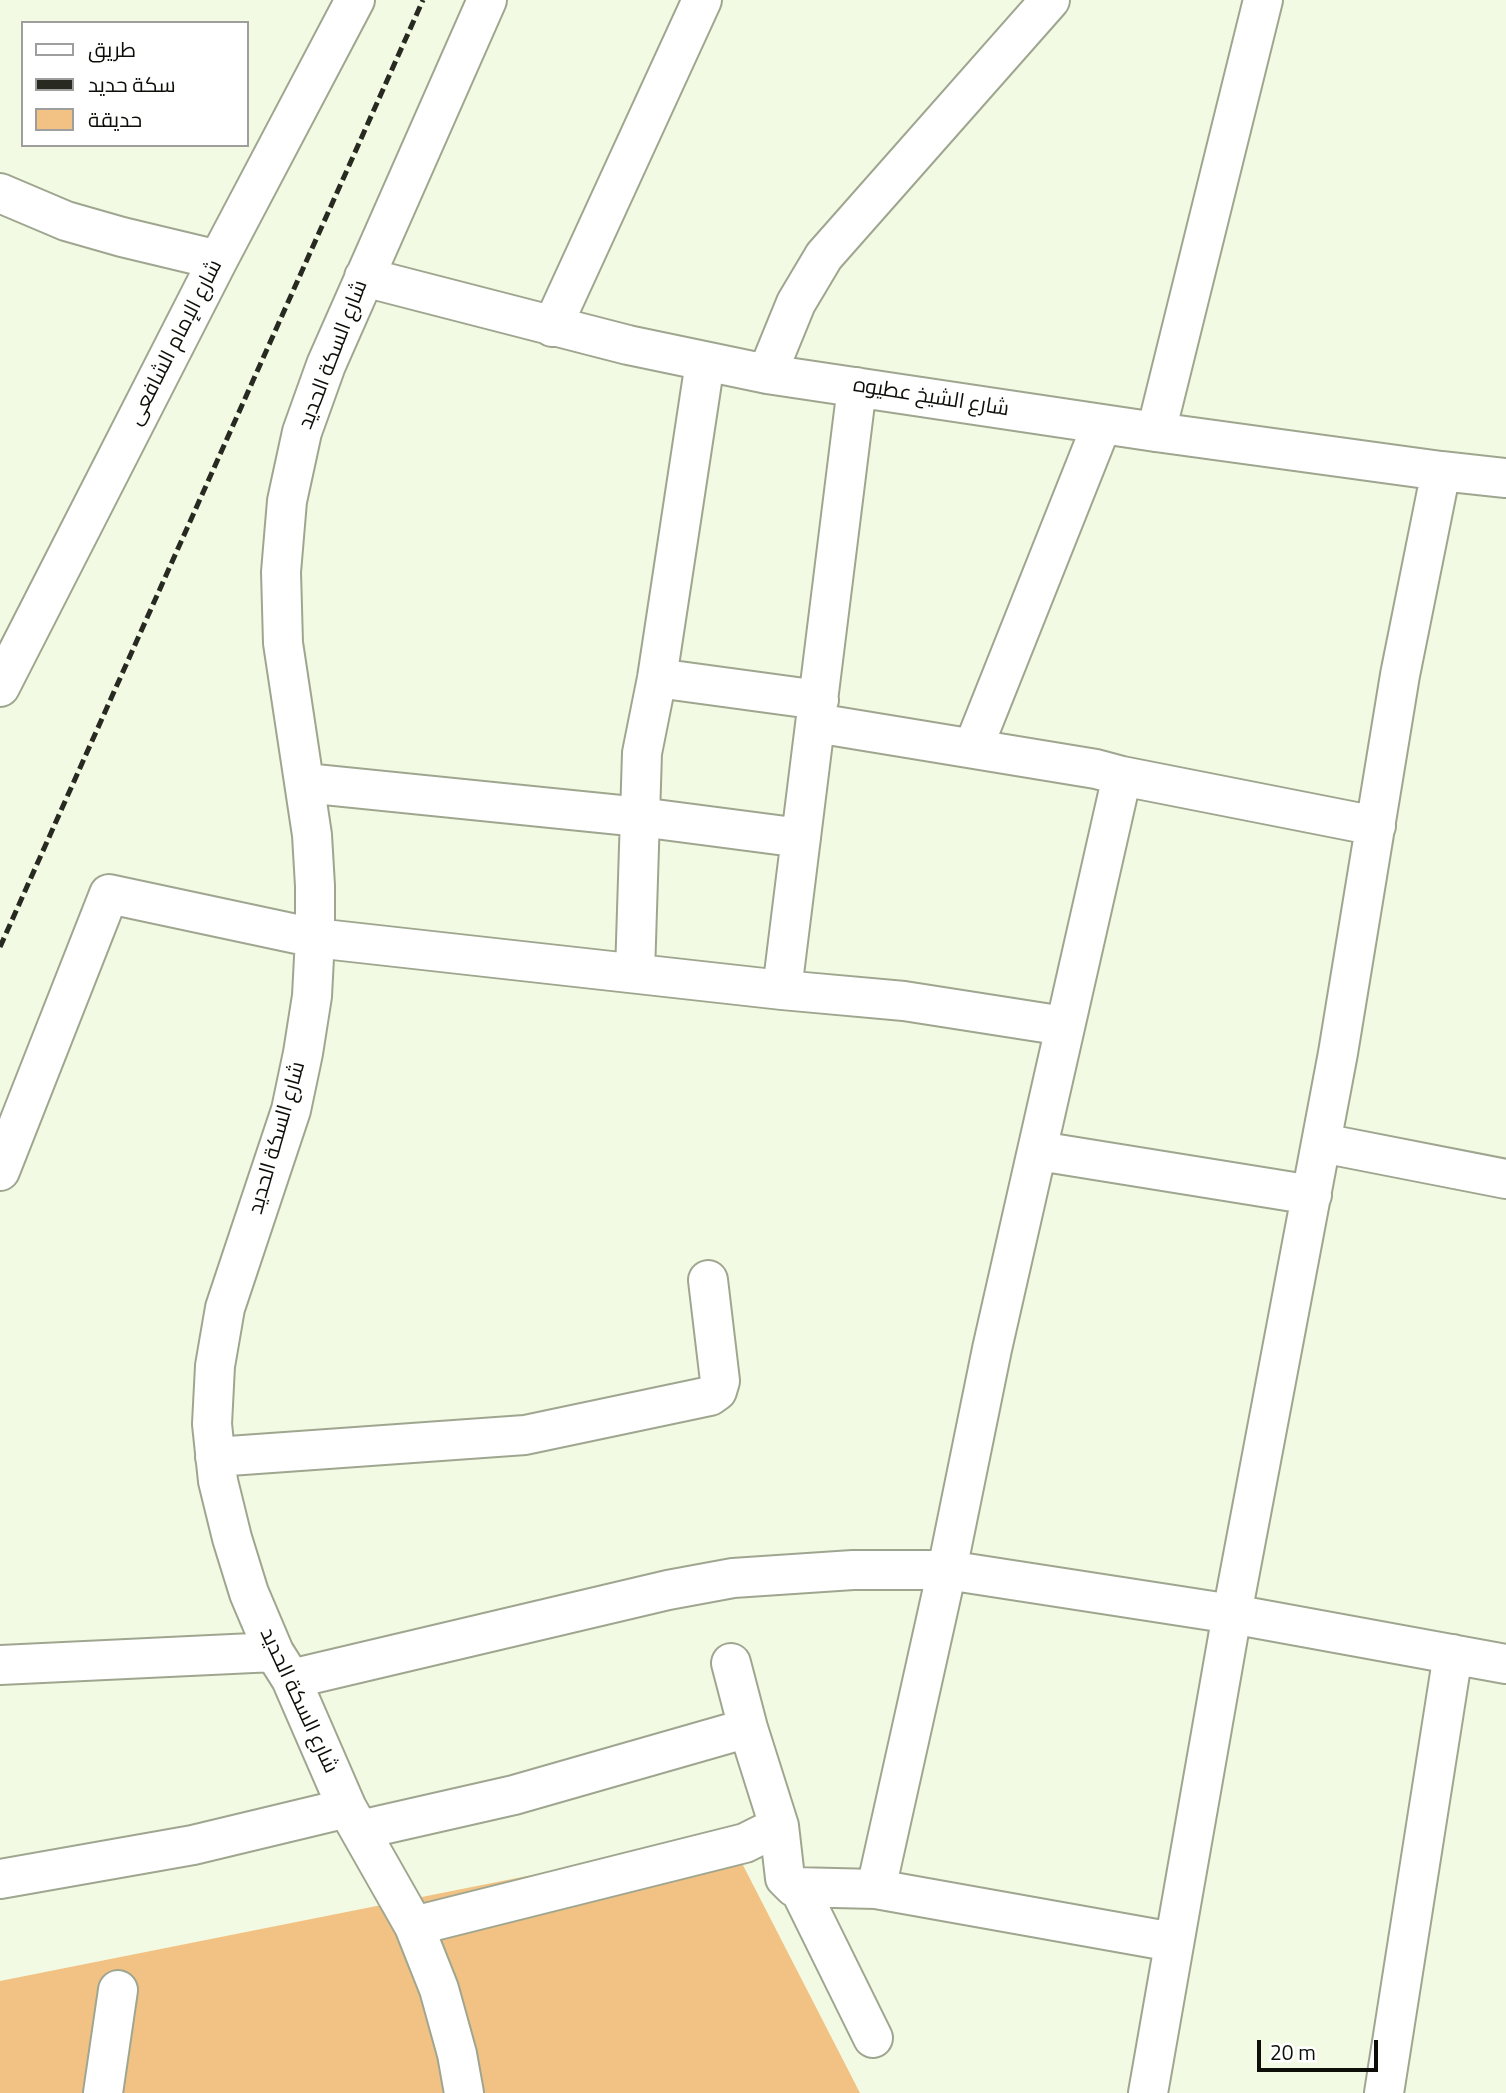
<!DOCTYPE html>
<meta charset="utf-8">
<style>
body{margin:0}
#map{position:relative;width:1506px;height:2093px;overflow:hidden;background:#f2fae3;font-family:"Titillium Web",Cairo,sans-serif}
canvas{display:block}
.legend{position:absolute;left:21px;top:21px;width:228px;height:126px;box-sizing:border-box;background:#fff;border:2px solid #9e9f9c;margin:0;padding:9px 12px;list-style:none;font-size:21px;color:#0c0e07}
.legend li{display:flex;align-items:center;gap:14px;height:35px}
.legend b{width:35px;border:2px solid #9e9f9c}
.scale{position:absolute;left:1257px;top:2040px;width:121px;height:32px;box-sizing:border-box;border:4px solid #0c0e07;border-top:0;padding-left:9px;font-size:21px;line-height:24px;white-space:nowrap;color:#0c0e07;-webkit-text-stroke:5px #fff;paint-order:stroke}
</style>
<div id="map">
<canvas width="1506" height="2093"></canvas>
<ul class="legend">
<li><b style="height:9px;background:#fff"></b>طريق</li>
<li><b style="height:9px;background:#282a21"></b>سكة حديد</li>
<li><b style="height:19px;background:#f2c284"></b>حديقة</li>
</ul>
<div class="scale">20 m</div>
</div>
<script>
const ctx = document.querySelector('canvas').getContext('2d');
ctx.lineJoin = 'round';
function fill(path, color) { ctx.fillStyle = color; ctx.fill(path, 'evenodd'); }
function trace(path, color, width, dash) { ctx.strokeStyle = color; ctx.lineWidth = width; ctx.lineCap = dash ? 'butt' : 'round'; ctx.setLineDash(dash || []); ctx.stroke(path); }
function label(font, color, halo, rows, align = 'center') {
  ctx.font = font + ' "Titillium Web",Cairo,sans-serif'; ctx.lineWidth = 5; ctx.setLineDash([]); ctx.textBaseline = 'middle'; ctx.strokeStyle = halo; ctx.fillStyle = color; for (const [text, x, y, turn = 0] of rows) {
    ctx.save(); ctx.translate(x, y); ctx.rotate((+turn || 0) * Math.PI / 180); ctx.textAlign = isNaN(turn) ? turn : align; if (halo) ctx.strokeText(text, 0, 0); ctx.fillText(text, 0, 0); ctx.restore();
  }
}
fill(new Path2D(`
 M728,1836L860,2093H0V1981Z`), '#f2c284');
const street = new Path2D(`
 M0,193L66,221L122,237L218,260
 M364,277L628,345L767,374L1156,432L1441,471L1506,478
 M552,327L702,0
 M767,374L796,303L824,256L1050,0
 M1156,432L1263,0
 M657,678L819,700
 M0,687L218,260L355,0
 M816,723L1096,769L1122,776L992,1349L947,1570L876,1889
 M973,748L1102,424
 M1122,776L1376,826
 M305,783L640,817L801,838
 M635,973L642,753L657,678L705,362
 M782,990L857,387
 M1322,1143L1506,1179
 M1039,1151L1312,1195
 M0,1171L109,894L315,938L782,990L904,1001L1064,1026
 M215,1457L525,1435L710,1396L717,1391L720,1381L708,1280
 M731,1663L748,1728L779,1826
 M0,1665L274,1652
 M291,1679L668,1590L733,1578L853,1570H947L1232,1614L1506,1664
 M360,1830L514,1795L748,1728
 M0,1879L193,1845L347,1808
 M799,1888L873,2038
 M414,1926L745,1843L779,1826L785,1878L794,1887L876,1889L1173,1942
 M103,2093L118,1990
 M464,2093L457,2054L439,1989L414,1926L347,1808L291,1679L274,1652L249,1593L232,1538L218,1481L212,1424L215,1366L225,1308L291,1110L303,1053L312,996L315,938V886L312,835L283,643L281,572L287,501L302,432L326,365L487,0
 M1148,2093L1232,1614L1338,1053L1400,675L1441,471
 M1384,2093L1453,1654`);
trace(street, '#9fa690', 42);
trace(street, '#fff', 38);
trace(new Path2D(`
 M0,947L423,0`), '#282a21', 5, [10, 5]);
label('21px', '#0c0e07', '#fff', [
 ["شارع الإمام الشافعى",176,343,-63],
 ["شارع السكة الحديد",334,355,-69],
 ["شارع الشيخ عطيوه",931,398,9],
 ["شارع السكة الحديد",278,1138,-74],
 ["شارع السكة الحديد",298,1701,65]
]);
</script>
